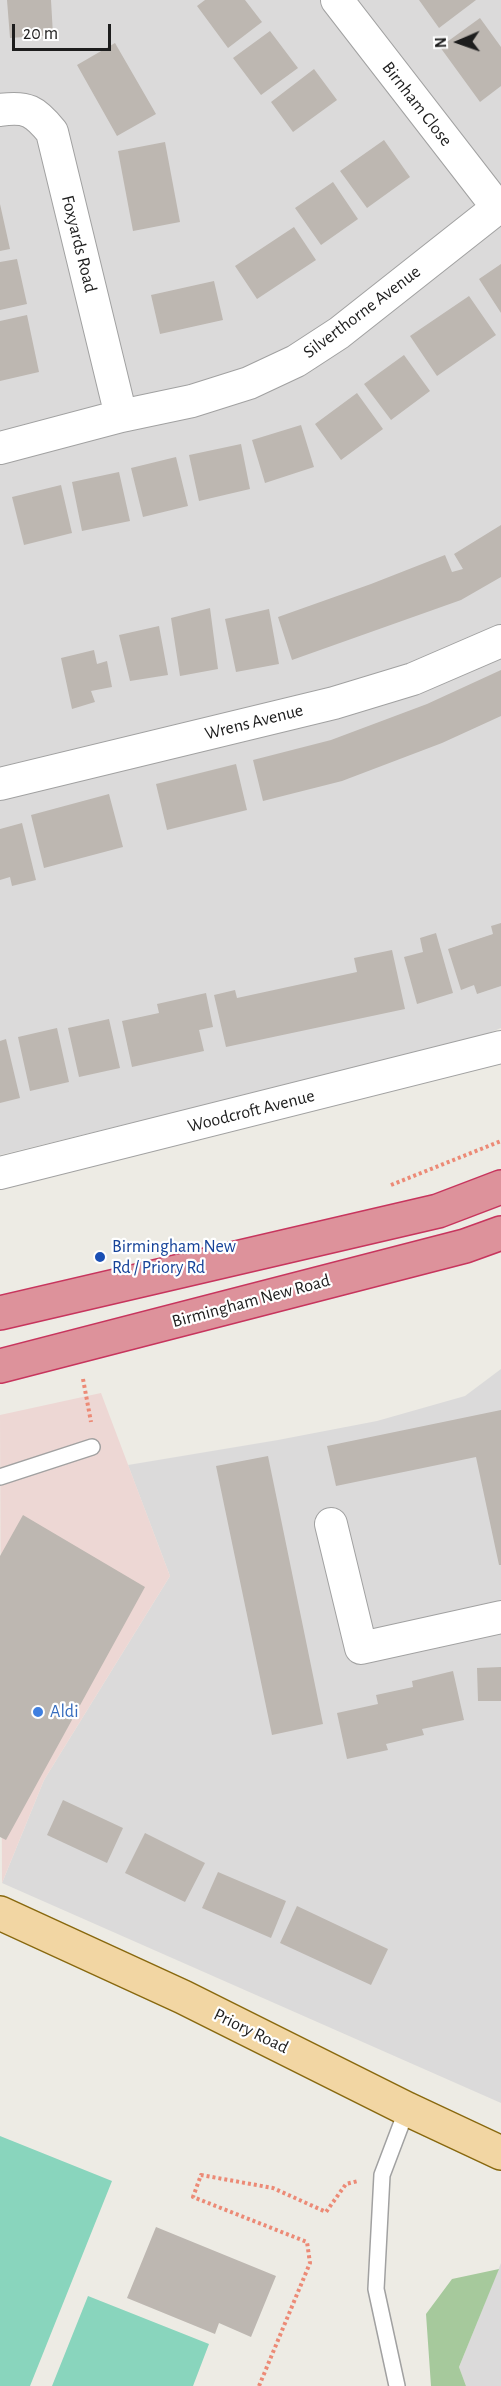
<!DOCTYPE html>
<style>
body{margin:0}
#map{position:relative;width:501px;height:2386px;overflow:hidden;background:#edebe4;font-family:"Alegreya Sans",sans-serif}
canvas{display:block}
.north{position:absolute;left:429px;top:12px;width:60px;height:60px;-webkit-text-stroke:4px #fff;paint-order:stroke;rotate:268deg;font-size:16px;font-weight:700;line-height:24px;text-align:center;color:#1d1d1d}
.north::after{content:'';display:block;margin:auto;width:21px;height:27px;background:#1d1d1d;clip-path:polygon(50% 0,100% 100%,50% 72%,0 100%)}
.scale{position:absolute;left:12px;top:24px;width:99px;height:27px;box-sizing:border-box;border:3px solid #1d1d1d;border-top:0;padding-left:8px;font-size:18px;line-height:21px;white-space:nowrap;color:#1d1d1d;-webkit-text-stroke:4px #fff;paint-order:stroke}
</style>
<div id="map">
<canvas width="501" height="2386"></canvas>
<div class="north">N</div>
<div class="scale">20 m</div>
</div>
<script>
const ctx = document.querySelector('canvas').getContext('2d');
ctx.lineJoin = 'round';
function fill(path, color) { ctx.fillStyle = color; ctx.fill(path, 'evenodd'); }
function trace(path, color, width, dash) { ctx.strokeStyle = color; ctx.lineWidth = width; ctx.lineCap = dash ? 'butt' : 'round'; ctx.setLineDash(dash || []); ctx.stroke(path); }
function label(font, color, halo, rows, align = 'center') {
  ctx.font = font + ' "Alegreya Sans",sans-serif'; ctx.lineWidth = 4.5; ctx.setLineDash([]); ctx.textBaseline = 'middle'; ctx.strokeStyle = halo; ctx.fillStyle = color; for (const [text, x, y, turn = 0] of rows) {
    ctx.save(); ctx.translate(x, y); ctx.rotate((+turn || 0) * Math.PI / 180); ctx.textAlign = isNaN(turn) ? turn : align; if (halo) ctx.strokeText(text, 0, 0); ctx.fillText(text, 0, 0); ctx.restore();
  }
}
fill(new Path2D(`
 M0,0H501V1028L484,1035L361,1067L0,1155Z
 M501,1369V2103L2,1883L44,1780L170,1576L128,1465L278,1440L377,1421L465,1396Z
 M501,2263V2386H466L459,2367Z`), '#dbdada');
fill(new Path2D(`
 M101,1393L170,1576L44,1780L2,1883L0,1415Z`), '#edd7d4');
fill(new Path2D(`
 M499,2269L459,2367L466,2386H431L426,2314L452,2279Z`), '#a6c99c');
fill(new Path2D(`
 M0,2136L112,2181L30,2386H0Z
 M88,2296L209,2344L193,2386H52Z`), '#89d5bd');
fill(new Path2D(`
 M7,0H51L53,35L10,38Z
 M205,0H245L262,22L228,48L197,6Z
 M419,0H476L439,28Z
 M480,18L501,47V86L480,102L440,47Z
 M270,31L298,68L261,95L233,58Z
 M115,43L156,114L117,136L77,65Z
 M314,69L337,100L293,132L271,102Z
 M384,140L410,177L367,208L340,171Z
 M165,142L180,222L133,231L118,151Z
 M333,182L358,219L321,245L295,208Z
 M0,204L10,249L0,251Z
 M294,227L316,260L257,299L235,266Z
 M17,259L27,304L0,310V262Z
 M501,264V313L479,279Z
 M214,281L223,320L160,334L151,295Z
 M469,296L496,335L437,376L410,336Z
 M27,315L39,372L0,381V321Z
 M404,355L430,391L391,420L364,384Z
 M357,393L383,429L341,460L315,424Z
 M301,425L314,467L265,483L252,440Z
 M241,444L250,489L199,501L189,455Z
 M176,457L188,506L143,517L131,468Z
 M119,472L130,521L82,531L72,482Z
 M61,485L72,533L24,545L12,497Z
 M501,525V577L461,600L292,660L278,617L371,584L445,555L452,572L463,569L454,554Z
 M210,608L218,669L180,676L171,618Z
 M269,609L279,664L236,672L225,619Z
 M159,626L168,675L130,681L119,635Z
 M94,650L97,664L107,661L112,687L91,691L95,702L72,709L61,658Z
 M501,670V716L442,743L342,781L263,801L253,760L331,740L427,704Z
 M236,764L247,810L167,830L156,784Z
 M109,794L123,847L44,868L31,815Z
 M22,823L36,880L12,886L10,877L0,880V829Z
 M501,923V986L477,994L474,985L461,990L448,949L493,934L491,926Z
 M436,933L453,993L417,1004L404,957L423,952L420,938Z
 M392,950L405,1009L226,1047L214,995L235,990L237,998L357,972L354,958Z
 M206,993L213,1027L199,1030L204,1051L132,1067L122,1021L159,1013L157,1004Z
 M109,1019L120,1068L79,1077L68,1028Z
 M57,1028L69,1082L30,1091L18,1037Z
 M6,1039L20,1098L0,1103V1041Z
 M501,1410V1565H499L476,1457L336,1486L327,1446Z
 M268,1456L323,1724L272,1735L216,1466Z
 M23,1515L145,1587L6,1840L0,1837V1556Z
 M501,1667V1701H478L477,1668Z
 M453,1671L464,1720L422,1729L424,1735L386,1744L388,1750L347,1759L337,1713L378,1704L376,1695L413,1687L412,1681Z
 M63,1800L123,1828L107,1863L47,1835Z
 M145,1833L205,1863L185,1902L125,1873Z
 M218,1872L286,1901L271,1938L202,1908Z
 M297,1906L388,1949L371,1985L280,1943Z
 M156,2227L276,2276L251,2337L219,2323L215,2334L127,2298Z`), '#bdb7b1');
const lane = new Path2D(`
 M0,1477L92,1447
 M397,2386L376,2289L382,2175L407,2109`);
const street = new Path2D(`
 M337,0L498,208
 M0,110C27,106 35,111 52,132L121,416
 M0,448L121,416L192,401L249,383L296,361L339,333L501,205
 M0,784L334,703L413,679L501,641
 M0,1173L501,1047
 M331,1524L361,1648L501,1617`);
const primary = new Path2D(`
 M0,1913L183,1997L407,2109L501,2153`);
const highway = new Path2D(`
 M0,1313L438,1211L501,1187
 M0,1366L465,1246L501,1233`);
trace(lane, '#a1a1a1', 18);
trace(street, '#a1a1a1', 34);
trace(primary, '#88680e', 36);
trace(highway, '#c7355d', 36);
trace(new Path2D(`
 M391,1185L501,1141
 M83,1379L91,1422
 M259,2386L310,2263L307,2242L193,2197L201,2175L273,2188L326,2212L346,2184L358,2181`), '#ec8a76', 4, [3, 3]);
trace(lane, '#fff', 15);
trace(street, '#fff', 32);
trace(primary, '#f2d6a3', 33);
trace(highway, '#dd929b', 33);
for (const [x, y, r, color] of [
 [100,1257,6,"#1a4fb4"],
 [38,1712,6,"#3f7fe0"]
]) { const dot = new Path2D(); dot.arc(x, y, r, 0, 2 * Math.PI); ctx.fillStyle = color; ctx.fill(dot); trace(dot, '#fff', 2); }
label('18px', '#1d1d1d', '#fff', [
 ["Birnham Close",417,104,52],
 ["Foxyards Road",79,244,76],
 ["Silverthorne Avenue",362,312,-37],
 ["Wrens Avenue",254,722,-14],
 ["Woodcroft Avenue",251,1111,-14],
 ["Birmingham New Road",251,1301,-15],
 ["Priory Road",251,2031,26]
]);
label('18px', '#164399', '#fff', [
 ["Birmingham New",112,1247],
 ["Rd / Priory Rd",112,1268]
], 'left');
label('18px', '#366cbe', '#fff', [
 ["Aldi",50,1712]
], 'left');
</script>
